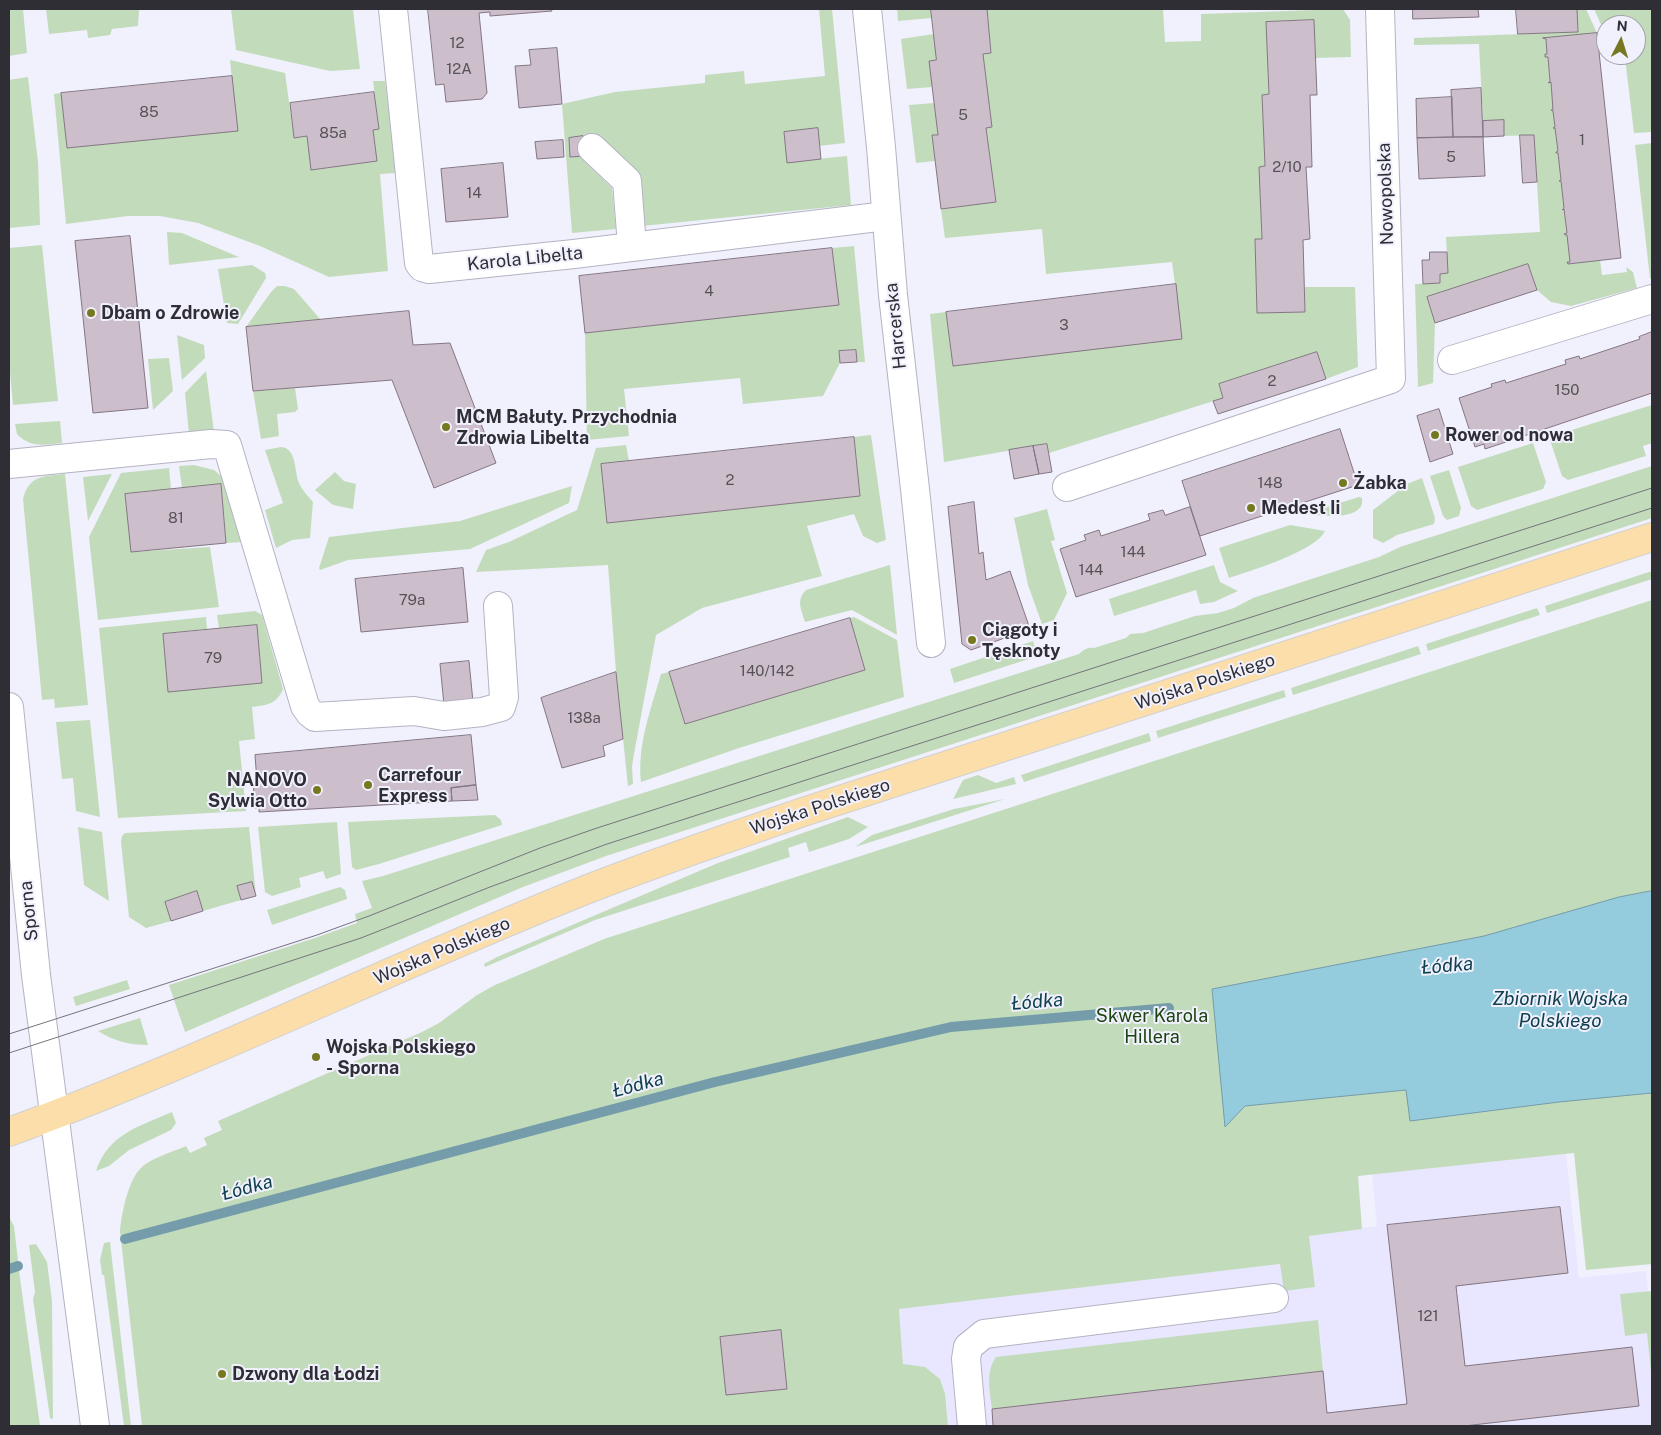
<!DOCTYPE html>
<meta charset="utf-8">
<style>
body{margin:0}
#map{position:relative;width:1661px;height:1435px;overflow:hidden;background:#f1f0fd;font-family:"Public Sans",sans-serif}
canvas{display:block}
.frame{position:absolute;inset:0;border:10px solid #2e2e34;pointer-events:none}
.north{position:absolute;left:1596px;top:15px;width:50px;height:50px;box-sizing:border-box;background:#f1f0fd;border:1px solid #a3a2ad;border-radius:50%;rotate:5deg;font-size:14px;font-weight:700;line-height:20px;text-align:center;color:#2e2e34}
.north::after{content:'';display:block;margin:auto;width:18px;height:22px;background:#76781f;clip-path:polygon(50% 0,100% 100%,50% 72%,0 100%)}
</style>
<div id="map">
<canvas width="1661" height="1435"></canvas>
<div class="frame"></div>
<div class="north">N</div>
</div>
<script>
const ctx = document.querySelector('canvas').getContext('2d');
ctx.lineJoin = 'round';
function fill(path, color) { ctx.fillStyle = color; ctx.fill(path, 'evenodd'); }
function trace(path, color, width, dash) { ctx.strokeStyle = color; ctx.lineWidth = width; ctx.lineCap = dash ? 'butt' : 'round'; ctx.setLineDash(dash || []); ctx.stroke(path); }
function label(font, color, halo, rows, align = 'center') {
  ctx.font = font + ' "Public Sans",sans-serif'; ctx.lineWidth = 4; ctx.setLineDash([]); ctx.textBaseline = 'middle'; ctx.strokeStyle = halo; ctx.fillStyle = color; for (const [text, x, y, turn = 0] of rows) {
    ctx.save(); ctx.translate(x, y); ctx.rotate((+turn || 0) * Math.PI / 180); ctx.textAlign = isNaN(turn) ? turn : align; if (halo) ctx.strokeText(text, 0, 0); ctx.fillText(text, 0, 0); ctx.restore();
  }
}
fill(new Path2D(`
 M1566,1154L1579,1278L1646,1271L1652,1335V1426H908L899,1308L1281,1264L1315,1287L1309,1236L1377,1226L1372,1174Z`), '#e9e7ff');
fill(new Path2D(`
 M9,9H23L27,53L9,56Z
 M46,9H148L139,10L138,26L112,29L110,35L88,38L87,30L49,34Z
 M231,9H362L353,10L360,69L330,71L236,50Z
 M819,9H832L845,143L819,146L784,132L787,162L847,156L851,205L642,226L586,136L569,138L570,156H584V161L612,188L616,229L572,233L562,104L615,92L705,83V75L744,71L745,84L825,76Z
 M897,9H931L932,18L898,21Z
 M987,9H1163L1165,42L1201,41V14L1343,9L1350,20L1351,57L1315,58L1313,20L1266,22L1269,94L1262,95L1265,166L1259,167L1262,239H1255L1257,313L1305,312V287H1355L1358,367L1326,379L1317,352L1219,384L1223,398L1049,453L1047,444L944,462L930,314L946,312L953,366L1182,338L1172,262L1046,274L1042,229L945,238L941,209L996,202L986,128L992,127L983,54L991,53Z
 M1577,9H1586L1597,33L1543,39H1546L1547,54H1545V57H1548L1550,81L1548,82H1551L1553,110H1551L1553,111L1555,127L1553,128H1555L1558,151L1556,152L1558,153L1561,180L1559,181H1561L1564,208L1562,209H1564L1567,233L1564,234L1567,235L1570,262L1568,264L1600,260L1602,275L1627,272L1626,267L1633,272L1637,288L1571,306L1551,302L1537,290L1528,264L1427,297L1435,323L1433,383L1418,387L1415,284L1440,283V274L1448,273L1446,237L1540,232L1534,135L1504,136V121H1483L1479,44L1414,45V38L1577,32Z
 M1594,9H1652V132L1634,133L1625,58L1605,59L1603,29ZM1606,25H1636V55H1606Z
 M934,34L936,60L932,87L907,89L901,39Z
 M230,60L285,73L294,138L307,136L312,170L377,161L373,130L379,129L373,81H385L397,173L380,174L388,271L329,277L260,246L198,223L160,216H128L66,224L54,94L61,93L67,148L237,131Z
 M28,77L38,162L40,225L9,228V80Z
 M934,103L938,135H932L935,161L916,163L909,105Z
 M1652,143V278L1650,279L1635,145Z
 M167,232L182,233L239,257L169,265Z
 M42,245L58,401L13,405L9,361V248Z
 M854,246L865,362H857L856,350L839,351L840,363L823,396L743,404L740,378L624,389L629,436L587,440L585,333L838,305L832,248Z
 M252,265L265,273L266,278L238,324L227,323L218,269Z
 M277,286H285L294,289L321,320L246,327L271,292Z
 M177,335L204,345L205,358L182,380Z
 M169,358L173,391L153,410L148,359Z
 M206,371L214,432L189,434L185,393Z
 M295,388L298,409L295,412L277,414L279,436L261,439L253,391Z
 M1652,405V443L1643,446L1646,456L1568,480L1562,476L1549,437Z
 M60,421L62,443C44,445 30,448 17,434L15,424Z
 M871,435L886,540L877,543L863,536L854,514L807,526L822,576L702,608L656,635L634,754L632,766L633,784L628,786L616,672L608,565L476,572L486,550L509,542L577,510L596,448L626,445L629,461L601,464L607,523L860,496L854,437Z
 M1533,443L1546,482L1543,489L1477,510L1471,506L1458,467Z
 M281,447C297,448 294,471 299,483C302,490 308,496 313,502L310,538L292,540L276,548L265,510L283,503L265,450Z
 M194,465L214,470L223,478L242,542L226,543L221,484L182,488L179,466Z
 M1652,466V518L606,856L523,887L185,1032L169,985L318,937L357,923L355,914L372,908L362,881L383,876L1079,654C1083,650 1088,647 1094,648L1126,638L1130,634L1143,633L1195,616L1218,613L1234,608L1253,598L1379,557L1400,547Z
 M169,468L171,489L125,494L131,552L210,547L219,607L98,620L89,537L121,473Z
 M1449,470L1461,508L1459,516L1447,520L1443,516L1430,476Z
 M335,472L344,481L356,484L353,509L333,505L315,490Z
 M65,474L88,705L55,708L54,699L42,700L23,499C29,475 44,476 65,474Z
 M112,474L88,521L83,477Z
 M1422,478L1435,518L1434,524L1397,535L1383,543L1373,538V510L1407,484Z
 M572,486L569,503L470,549L348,560L320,570L319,568L329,537L460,521Z
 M1359,497L1362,498C1366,521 1321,516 1307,514V513Z
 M1047,509L1055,540L1051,541L1067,593L1054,620L1042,624L1028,585L1014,518Z
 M1290,525L1325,531C1316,551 1250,571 1229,578L1219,548Z
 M890,565L897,635L852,610L805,622C801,609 796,600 806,590Z
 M1214,565L1220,582L1238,591L1214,602L1200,604L1196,590L1114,616L1109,599Z
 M1652,571V579L1547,613L1545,606Z
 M1652,600V1264L1586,1270L1574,1153L1358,1176L1362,1229L1309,1236L1315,1287L1284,1291L1280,1264L899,1309L903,1364L925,1367L940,1379L945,1394L948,1426H142L120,1232C121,1216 128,1181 140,1169C150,1158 173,1152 186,1146L190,1153L207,1145L204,1138L222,1130L218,1121L422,1032L439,1023L477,995L495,985L604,939Z
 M1537,608L1540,615L1428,651L1426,644Z
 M255,611L262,615L283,689C277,704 267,705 252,707L255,739L239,741L246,811L118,818L99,628L206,617L207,629L163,634L168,691L262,683L257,625L219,628L217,615Z
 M854,617L897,640L904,697L739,748L641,782C637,745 651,709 661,674L669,672L685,724L865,670L850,618Z
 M1033,641L1038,656L954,683L950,669Z
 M1418,646L1421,654L1293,695L1291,688Z
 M1284,690L1286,697L1158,738L1156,731Z
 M90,720L100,817L76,811L73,778L62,779L56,722Z
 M1149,733L1151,741L1024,782L1021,775Z
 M978,775L996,783L1014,777L1016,784L953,799L963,780Z
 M1005,799L855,847L872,835L954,809Z
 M495,815L501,820L502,825L379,864L356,870L352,867L348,822Z
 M848,817L868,827L849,839L809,852L806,842L788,848L790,857L595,920L485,967L484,964L497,957L718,863Z
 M337,822L341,874L326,879L323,871L299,878L301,887L272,896L265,892L258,827Z
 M78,827L102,832L109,901L84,885Z
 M249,827L256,896L238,887L241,900L203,911L196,891L166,902L171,921L146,928L129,917L121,842L122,836L125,833Z
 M340,887L345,890L347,899L272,925L267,910Z
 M127,980L130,989L76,1006L73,997Z
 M140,1018L148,1045C129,1045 114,1041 98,1031Z
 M172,1112L176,1123L171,1130L129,1150L109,1166L96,1171C108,1134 140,1126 172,1112Z
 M9,1217L14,1226L20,1278L40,1426H9Z
 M110,1242L131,1426H124L104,1275H102L100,1260L104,1243Z
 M36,1244L47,1262L52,1301L53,1419L50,1418L33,1299L35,1292L29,1245Z
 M1652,1291V1382L1647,1333L1625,1336L1620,1294Z
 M1318,1320L1323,1371L992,1409C990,1391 985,1373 996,1357Z`), '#c2dcbb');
const water = new Path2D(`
 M1652,891V1093L1559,1102L1410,1121L1406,1090L1245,1106L1225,1127L1212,989L1484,936L1619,897Z`);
fill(water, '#94cbdd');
trace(water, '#759caa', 1);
trace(new Path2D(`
 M125,1239L715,1082L951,1027L1169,1008
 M9,1269L18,1266`), '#759caa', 10);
const building = new Path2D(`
 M428,9H551L552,11L490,16V12L479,13L487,93L482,99L446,102L444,84L436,85Z
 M931,9H987L991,53L983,54L992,127L986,128L996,202L941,209L932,135H938L929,61L936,60Z
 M1413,9H1478L1479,17L1413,19Z
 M1516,9H1577L1578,32L1518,34Z
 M1314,20L1317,95H1310L1312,167H1306L1310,239L1303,240L1305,312L1257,313L1255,239H1262L1259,167L1265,166L1262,95L1269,94L1266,22Z
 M1597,33L1621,258L1568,264L1567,262H1570L1567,235H1565L1564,234L1567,233L1564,209L1562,210L1564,208L1561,181H1559L1561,180L1558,153H1556V152L1558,151L1555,128H1553L1555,127L1553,111L1551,110H1553L1551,82L1548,83L1550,81L1548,57H1545V54H1547L1546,39L1543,38Z
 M557,48L562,104L519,108L515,66L531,65L529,50Z
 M232,76L238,131L67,148L61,93Z
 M1481,88L1483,137H1453L1451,90Z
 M374,92L379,129L373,130L377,161L311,170L307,136L294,138L290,103Z
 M1452,97L1453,137L1417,138L1416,99Z
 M1504,120V136L1483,137V121Z
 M818,128L821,159L787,163L784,132Z
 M1520,135H1534L1537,182L1523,183Z
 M583,136L584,156L570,157L569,138Z
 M1483,137L1485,176L1419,179L1417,138Z
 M563,140L564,157L537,159L535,142Z
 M503,163L508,217L446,222L441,169Z
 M130,236L148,408L93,413L75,241Z
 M832,248L839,305L585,333L579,276Z
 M1430,252H1447L1448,273L1440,274V283L1423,284L1422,260H1429Z
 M1528,264L1537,290L1435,323L1427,297Z
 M1176,284L1182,339L953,366L946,312Z
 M409,311L413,345L450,343L496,463L434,488L392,380L253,391L246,327Z
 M1652,332V393L1485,449L1484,444L1475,447L1459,398L1492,387L1491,384L1505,380L1506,383L1566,364L1565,360L1579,356L1580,359L1640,339L1639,337Z
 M856,350L857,362L840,363L839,351Z
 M1317,352L1326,379L1218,414L1213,401L1223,398L1219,384Z
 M1439,409L1453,454L1430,462L1417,416Z
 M1340,429L1358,485L1200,536L1182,481Z
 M854,437L860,496L607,523L601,464Z
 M1047,444L1052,472L1039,474L1033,446Z
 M1033,446L1039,474L1014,479L1009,450Z
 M221,484L226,543L131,552L125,494Z
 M974,502L979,554L983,552L986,580L1010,571L1030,629L971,650L962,644L948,507Z
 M1190,507L1206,555L1076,597L1060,549L1086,540L1084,535L1099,530L1101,536L1150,520L1148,514L1163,510L1165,515Z
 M463,568L468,622L361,632L355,579Z
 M850,618L865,670L685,724L669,672Z
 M257,625L262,683L168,692L163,634Z
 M469,661L473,702L444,705L440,664Z
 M616,672L623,739L603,746L605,756L562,768L541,698Z
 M471,735L476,785L451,788L452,801L259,812V808H255L253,780L257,782L255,755Z
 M476,785L478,800L452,801L451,788Z
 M252,882L256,896L241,900L237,886Z
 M197,891L203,911L171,921L165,902Z
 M1560,1207L1568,1273L1456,1286L1465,1366L1632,1347L1639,1406L1464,1426H993L992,1409L1323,1371L1327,1413L1407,1404L1387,1225Z
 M781,1330L787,1389L726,1395L720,1337Z`);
fill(building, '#ccbecb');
trace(building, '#837682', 1);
const minor = new Path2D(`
 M393,9L419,263L422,267L429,269L574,254L886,216
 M867,9L881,147L893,295L915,489L931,643
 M592,148L627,181L632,246
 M1452,360L1652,299
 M9,464L211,444L227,445L305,706L310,713L315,717L414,711L444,716L482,712L501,707L504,697L498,606
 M1067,487L1391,379L1380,9
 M9,707L36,975L95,1426
 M972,1426L966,1359L968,1347L984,1334L1274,1298`);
const major = new Path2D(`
 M9,1132C205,1060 394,966 588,889C659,861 731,837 803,812L1652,537`);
trace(minor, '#b4b3c3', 30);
trace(major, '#d1d1d2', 30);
trace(minor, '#fff', 28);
trace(major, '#fbdeaa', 28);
trace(new Path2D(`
 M9,1034L317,935L369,916L540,848L594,829L1652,488
 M9,1053L361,938L490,887L607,844L1652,508`), '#75747d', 1);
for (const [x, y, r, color] of [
 [91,313,5,"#76781f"],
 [446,427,5,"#76781f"],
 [1435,435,5,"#76781f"],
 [1343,483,5,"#76781f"],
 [1251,508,5,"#76781f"],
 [972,640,5,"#76781f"],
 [368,785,5,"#76781f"],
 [317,790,5,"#76781f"],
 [316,1057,5,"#76781f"],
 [222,1374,5,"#76781f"]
]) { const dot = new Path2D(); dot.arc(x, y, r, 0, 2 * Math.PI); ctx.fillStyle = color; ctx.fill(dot); trace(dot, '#f1f0fd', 2); }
label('15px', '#56525a', null, [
 ["12",457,43],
 ["12A",459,69],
 ["85",149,112],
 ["5",963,115],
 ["85a",333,133],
 ["1",1582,140],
 ["5",1451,157],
 ["2/10",1287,167],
 ["14",474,193],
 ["4",709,291],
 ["3",1064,325],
 ["2",1272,381],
 ["150",1567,390],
 ["2",730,480],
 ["148",1270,483],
 ["81",176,518],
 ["144",1133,552],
 ["144",1091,570],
 ["79a",412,600],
 ["79",213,658],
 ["140/142",767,671],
 ["138a",584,718],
 ["121",1428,1316]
]);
label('18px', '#2e2e34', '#f1f0fd', [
 ["Nowopolska",1386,194,-92],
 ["Karola Libelta",525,259,-6],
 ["Harcerska",896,326,-96],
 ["Wojska Polskiego",1205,682,-18],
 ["Wojska Polskiego",820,807,-18],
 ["Sporna",29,911,-96],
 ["Wojska Polskiego",442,951,-23]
]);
label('bold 18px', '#2e2e34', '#f1f0fd', [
 ["Dbam o Zdrowie",101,313],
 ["MCM Bałuty. Przychodnia",456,417],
 ["Zdrowia Libelta",456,438],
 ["Rower od nowa",1445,435],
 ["Żabka",1353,483],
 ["Medest Ii",1261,508],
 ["Ciągoty i",982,630],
 ["Tęsknoty",982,651],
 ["Carrefour",378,775],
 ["Express",378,796],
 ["NANOVO",307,780,"right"],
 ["Sylwia Otto",307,801,"right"],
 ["Wojska Polskiego",326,1047],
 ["- Sporna",326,1068],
 ["Dzwony dla Łodzi",232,1374]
], 'left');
label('18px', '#1a430e', '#f1f0fd', [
 ["Skwer Karola",1152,1016],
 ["Hillera",1152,1037]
]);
label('italic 19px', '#0f404e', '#f1f0fd', [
 ["Łódka",1447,966,-5],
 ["Zbiornik Wojska",1560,999],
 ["Polskiego",1560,1021],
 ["Łódka",1037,1002,-5],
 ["Łódka",638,1085,-15],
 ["Łódka",247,1188,-15]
]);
</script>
